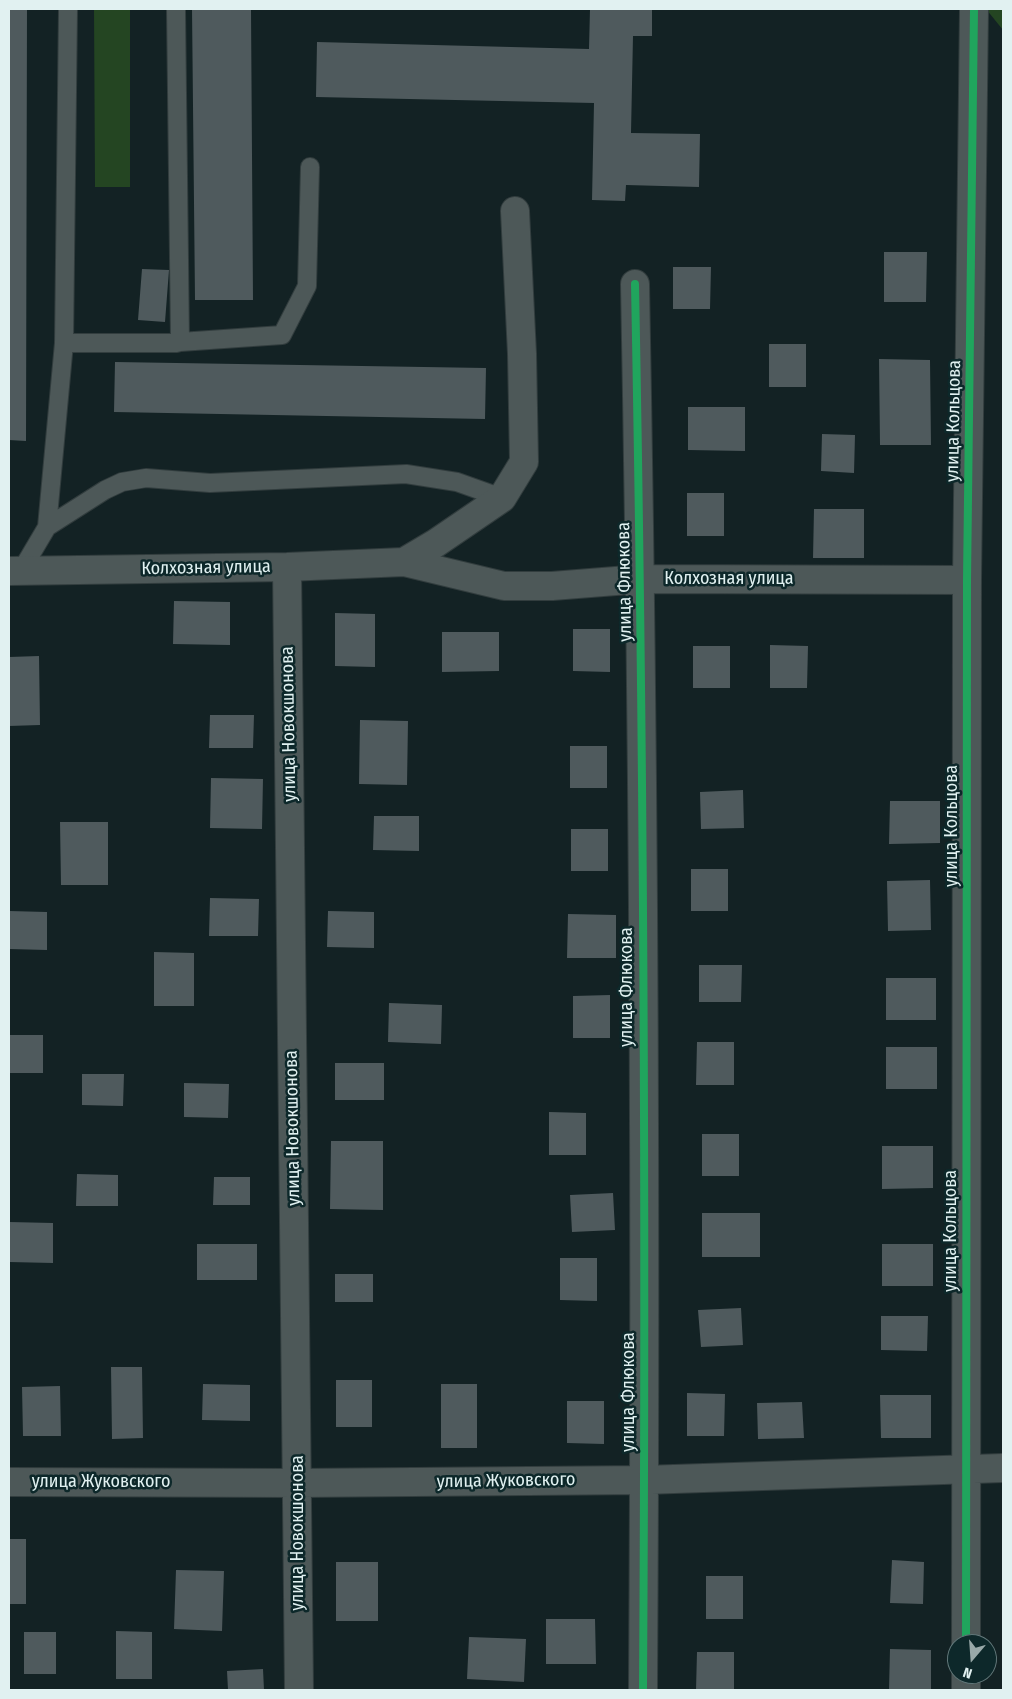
<!DOCTYPE html>
<meta charset="utf-8">
<style>
body{margin:0}
#map{position:relative;width:1012px;height:1699px;overflow:hidden;background:#132224;font-family:"Fira Sans Condensed",sans-serif}
canvas{display:block}
.frame{position:absolute;inset:0;border:10px solid #e1f1f1;pointer-events:none}
.north{position:absolute;left:947px;top:1634px;width:50px;height:50px;box-sizing:border-box;background:#0d282a;border:1px solid #62787a;border-radius:50%;rotate:198deg;font-size:14px;font-weight:700;line-height:20px;text-align:center;color:#e1f1f1}
.north::after{content:'';display:block;margin:auto;width:18px;height:22px;background:#99a9a9;clip-path:polygon(50% 0,100% 100%,50% 72%,0 100%)}
</style>
<div id="map">
<canvas width="1012" height="1699"></canvas>
<div class="frame"></div>
<div class="north">N</div>
</div>
<script>
const ctx = document.querySelector('canvas').getContext('2d');
ctx.lineJoin = 'round';
function fill(path, color) { ctx.fillStyle = color; ctx.fill(path, 'evenodd'); }
function trace(path, color, width, dash) { ctx.strokeStyle = color; ctx.lineWidth = width; ctx.lineCap = dash ? 'butt' : 'round'; ctx.setLineDash(dash || []); ctx.stroke(path); }
function label(font, color, halo, rows, align = 'center') {
  ctx.font = font + ' "Fira Sans Condensed",sans-serif'; ctx.lineWidth = 5; ctx.setLineDash([]); ctx.textBaseline = 'middle'; ctx.strokeStyle = halo; ctx.fillStyle = color; for (const [text, x, y, turn = 0] of rows) {
    ctx.save(); ctx.translate(x, y); ctx.rotate((+turn || 0) * Math.PI / 180); ctx.textAlign = isNaN(turn) ? turn : align; if (halo) ctx.strokeText(text, 0, 0); ctx.fillText(text, 0, 0); ctx.restore();
  }
}
fill(new Path2D(`
 M94,9H130V187H95Z
 M986,9H1003V30Z`), '#244522');
fill(new Path2D(`
 M9,9H27L26,441L9,440Z
 M192,9H251L253,300H195Z
 M590,9H652V36H633L631,133L700,134L699,187L626,185L625,201L592,200L594,103L316,97L317,42L589,49Z
 M884,252H927L926,302H884Z
 M673,267H711L710,309H673Z
 M142,269L169,270L165,322L138,320Z
 M769,344H806V387H769Z
 M879,359L930,360L931,445H880Z
 M115,362L486,368L485,419L114,412Z
 M688,407H745V451L688,450Z
 M822,434L855,435L854,473L821,471Z
 M687,493H724V536H687Z
 M814,509H864V558H813Z
 M174,601L230,602V645L173,644Z
 M335,613L375,614V667L335,666Z
 M573,629H610V672L573,671Z
 M442,632H499V671L442,672Z
 M770,645L808,646L807,688H770Z
 M693,646H730V688H693Z
 M39,656L40,725L9,726V657Z
 M210,715H254L253,748H209Z
 M360,720L408,721L407,785L359,784Z
 M570,746H607V788H570Z
 M211,778L263,779L262,829L210,828Z
 M743,790L744,828L701,829L700,792Z
 M890,801H940V843L889,844Z
 M374,816H419V851L373,850Z
 M60,822H108V885H61Z
 M571,829H608V871H571Z
 M691,869H728V911H691Z
 M930,880L931,930L888,931L887,881Z
 M210,898L259,899L258,936H209Z
 M9,911L47,912V950L9,949Z
 M328,911L374,912V948L327,947Z
 M568,914L616,915V958H567Z
 M154,952L194,953V1006H154Z
 M699,965H742L741,1002H699Z
 M886,978H936V1020H886Z
 M610,995V1038H573V996Z
 M389,1003L442,1005L441,1044L388,1042Z
 M9,1035H43V1073H9Z
 M697,1042H734V1085H696Z
 M886,1047H937V1089H886Z
 M335,1063H384V1100H335Z
 M82,1074H124L123,1106L82,1105Z
 M184,1083L229,1084L228,1118L184,1117Z
 M549,1112L586,1113V1155H549Z
 M702,1134H739V1176H702Z
 M331,1141H383V1210L330,1209Z
 M882,1146H933V1188L882,1189Z
 M77,1174L118,1175V1206H76Z
 M214,1177H250V1205H213Z
 M613,1193L615,1230L572,1232L570,1195Z
 M702,1213H760V1257H702Z
 M9,1222L53,1223V1263L9,1262Z
 M197,1244H257V1280H197Z
 M882,1244H933V1286H882Z
 M560,1258H597V1301L560,1300Z
 M335,1274H373V1302H335Z
 M741,1308L743,1345L701,1347L698,1310Z
 M881,1316H928L927,1351L881,1350Z
 M111,1367H142L143,1438L112,1439Z
 M336,1380H372V1427H336Z
 M203,1384L250,1385V1421L202,1420Z
 M441,1384H477V1448H441Z
 M60,1386L61,1436H23L22,1387Z
 M687,1393L725,1394L724,1436H687Z
 M880,1395H931V1438H881Z
 M567,1401H604V1444L567,1443Z
 M802,1402L804,1438L758,1439L757,1403Z
 M9,1539H26V1604H9Z
 M892,1560L924,1562L923,1604L890,1603Z
 M336,1562H378V1621H336Z
 M176,1570L224,1571L222,1631L174,1629Z
 M706,1576H743V1619H706Z
 M546,1619H595L596,1664H546Z
 M116,1631L152,1632V1679H116Z
 M24,1632H56V1674H24Z
 M469,1637L526,1639L524,1682L467,1679Z
 M890,1649L931,1650V1690H889Z
 M697,1652H734V1690H696Z
 M263,1669L264,1690H228L227,1671Z`), '#4f5a5d');
const lane = new Path2D(`
 M180,342L282,335L307,286L310,167
 M64,343L68,9
 M47,527L105,490L122,482L146,478L210,483L406,474L457,482L502,498
 M21,571L47,527L64,343H176L180,342L176,9`);
const street = new Path2D(`
 M635,284C644,753 646,1222 643,1690
 M404,562L436,543L502,498L524,462L522,354L515,211
 M287,567L299,1690
 M9,571L287,567L404,562L504,586H552L641,579L967,580
 M9,1482L297,1483L644,1480L1003,1468
 M966,1644L967,580L974,9
 M966,1690V1674`);
trace(lane, '#323d3e', 20);
trace(street, '#323d3e', 30);
trace(lane, '#4d5858', 18);
trace(street, '#4d5858', 28);
trace(new Path2D(`
 M635,284C644,753 646,1222 643,1690
 M966,1644L967,580L974,9`), '#20a55d', 8);
label('18px', '#e1f1f1', '#0d282a', [
 ["улица Кольцова",954,421,-89],
 ["Колхозная улица",206,568,-1],
 ["Колхозная улица",729,579],
 ["улица Флюкова",625,582,-91],
 ["улица Новокшонова",289,724,-91],
 ["улица Кольцова",952,826,-90],
 ["улица Флюкова",627,987,-90],
 ["улица Новокшонова",293,1128,-91],
 ["улица Кольцова",951,1231,-90],
 ["улица Флюкова",629,1392,-90],
 ["улица Жуковского",506,1481,-1],
 ["улица Жуковского",101,1482],
 ["улица Новокшонова",298,1533,-90]
]);
</script>
